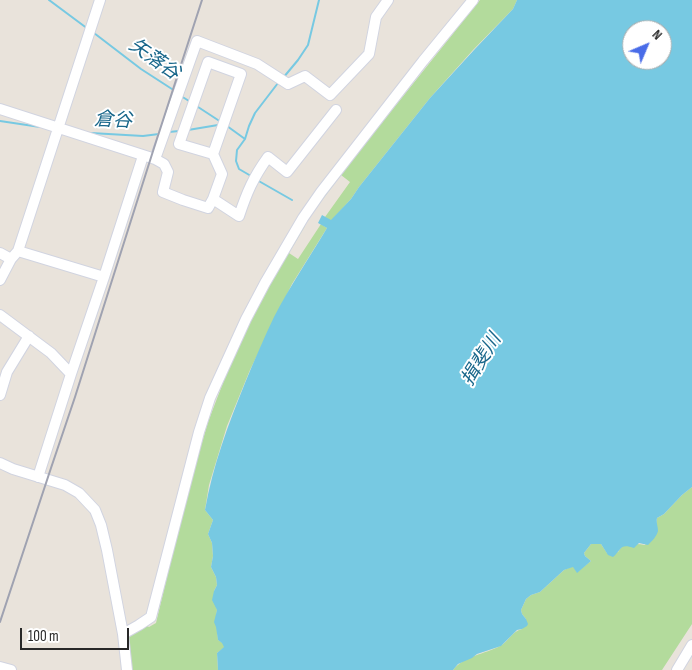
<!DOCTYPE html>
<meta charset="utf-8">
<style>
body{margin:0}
#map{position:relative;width:692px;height:670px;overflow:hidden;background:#e9e3db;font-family:"Sofia Sans Condensed",sans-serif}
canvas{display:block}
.north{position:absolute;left:622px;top:20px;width:50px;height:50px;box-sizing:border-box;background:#fff;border:1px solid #a9a9a9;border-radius:50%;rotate:45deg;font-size:14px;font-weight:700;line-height:20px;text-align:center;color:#282828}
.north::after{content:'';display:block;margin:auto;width:18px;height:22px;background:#496ce8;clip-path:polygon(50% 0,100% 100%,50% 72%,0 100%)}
.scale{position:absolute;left:20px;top:628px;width:109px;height:22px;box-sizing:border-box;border:2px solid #282828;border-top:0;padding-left:6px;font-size:15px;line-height:18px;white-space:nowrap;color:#282828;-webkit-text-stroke:4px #fff;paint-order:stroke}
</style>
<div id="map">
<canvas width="692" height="670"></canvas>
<div class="north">N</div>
<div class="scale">100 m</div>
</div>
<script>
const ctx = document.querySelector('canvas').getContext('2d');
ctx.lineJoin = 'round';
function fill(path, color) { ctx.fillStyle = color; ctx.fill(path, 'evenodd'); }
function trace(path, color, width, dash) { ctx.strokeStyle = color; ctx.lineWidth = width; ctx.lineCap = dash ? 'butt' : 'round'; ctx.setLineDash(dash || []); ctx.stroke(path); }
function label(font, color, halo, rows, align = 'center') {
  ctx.font = font + ' "Sofia Sans Condensed","Noto Sans JP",sans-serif'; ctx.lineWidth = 4; ctx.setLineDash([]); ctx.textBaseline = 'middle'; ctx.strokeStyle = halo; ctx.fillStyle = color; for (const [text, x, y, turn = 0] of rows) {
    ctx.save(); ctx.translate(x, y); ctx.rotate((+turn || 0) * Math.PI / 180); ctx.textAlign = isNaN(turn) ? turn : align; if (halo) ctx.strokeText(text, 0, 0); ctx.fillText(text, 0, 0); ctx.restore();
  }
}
fill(new Path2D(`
 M480,0H517L513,9L473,50L430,98L359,187L351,199L331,221L325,217L350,182L341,175L314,211L312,210Z
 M321,224L327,228L292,284L250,370L227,426L209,485L205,510L213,520L208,534L212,543L213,556L211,567L216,577L217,585L214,591L217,610L216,617L218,640L223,643L225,647L217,653L218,670H130L128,638L145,625L149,627L156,623L186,497L208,422L226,375L251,319L302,225L305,226L289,253L298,259Z
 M692,487V624L662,670H453C464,656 485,654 500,646C508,642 512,631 522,629L526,619L522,614L521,610L526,599L531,595L540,592L564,570L573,566L577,572L591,561L585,556L584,553L591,544H601L607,553L618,552L622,546C629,544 637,543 645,545L656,524L657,518L664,514L682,495Z`), '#b3db9c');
fill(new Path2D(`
 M517,0H692V487L682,495L664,514L657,518C656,523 658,526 658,531C657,536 652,541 648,545L639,543L634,548C620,543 622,549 613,557L608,555L601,544H591L584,553L585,556L591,561L577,573L573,567L564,570L540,592L531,595L526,599L521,610L522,614L526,619L528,624L527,626L522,629L517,630L501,646L477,654L472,658L458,664L453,670H218L217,653L224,647L222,643L218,640L216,627L214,622L217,610L212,600L214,591L217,585L216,577L211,567L213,556L212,543L208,534L213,520L205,510C213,465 228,425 245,383C254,361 264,338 274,317C290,286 309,258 327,228L318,223L322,215L331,220L351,199L359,187L430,98L474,50L513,9ZM632,30H662V60H632Z`), '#77c9e2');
trace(new Path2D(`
 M49,0L88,29
 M94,33L141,69L175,91
 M283,78L298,60L308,45L319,0
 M181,96L189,101
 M195,105L221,122
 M0,121L40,127
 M227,126L245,139
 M188,130L218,125
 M169,132L179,131
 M91,133L143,136L159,134
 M251,176L239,169L236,161L237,150L245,139L249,126L255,113L278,83
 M257,180L292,200`), '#77c9e2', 2);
const minor = new Path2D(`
 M0,109L155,159L164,164L168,172L163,192L183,200L208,208L213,199L222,174L213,154L241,74L208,62L179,144L213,154
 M155,159L197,41L257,64L288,84L305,76L330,95L369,54L376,17L388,0
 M213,199L239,216C247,192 253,178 268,157L287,172L336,110
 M18,251L104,277
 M0,253L11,259
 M0,280L11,259L18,251L100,0
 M0,315L51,353L71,374
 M0,395L7,372L29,336
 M0,463L13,469L65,485L79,493L95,510L101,525L107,550L123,634L127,670
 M38,477L71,374L104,277L143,156
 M123,634L139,625L151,617L199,432L210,398L246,319L265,283L303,218L321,192L423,61L473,0
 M0,667L11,670
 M677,670L692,645`);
trace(minor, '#d1d4e0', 12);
trace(minor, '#fff', 10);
trace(new Path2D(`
 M0,622L51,468L75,397L154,148L202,0`), '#9fa2b1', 2);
label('italic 19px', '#19678b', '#fff', [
 ["矢落谷",154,60,35],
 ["倉谷",113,121,3],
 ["揖斐川",482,360,-58]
]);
</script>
